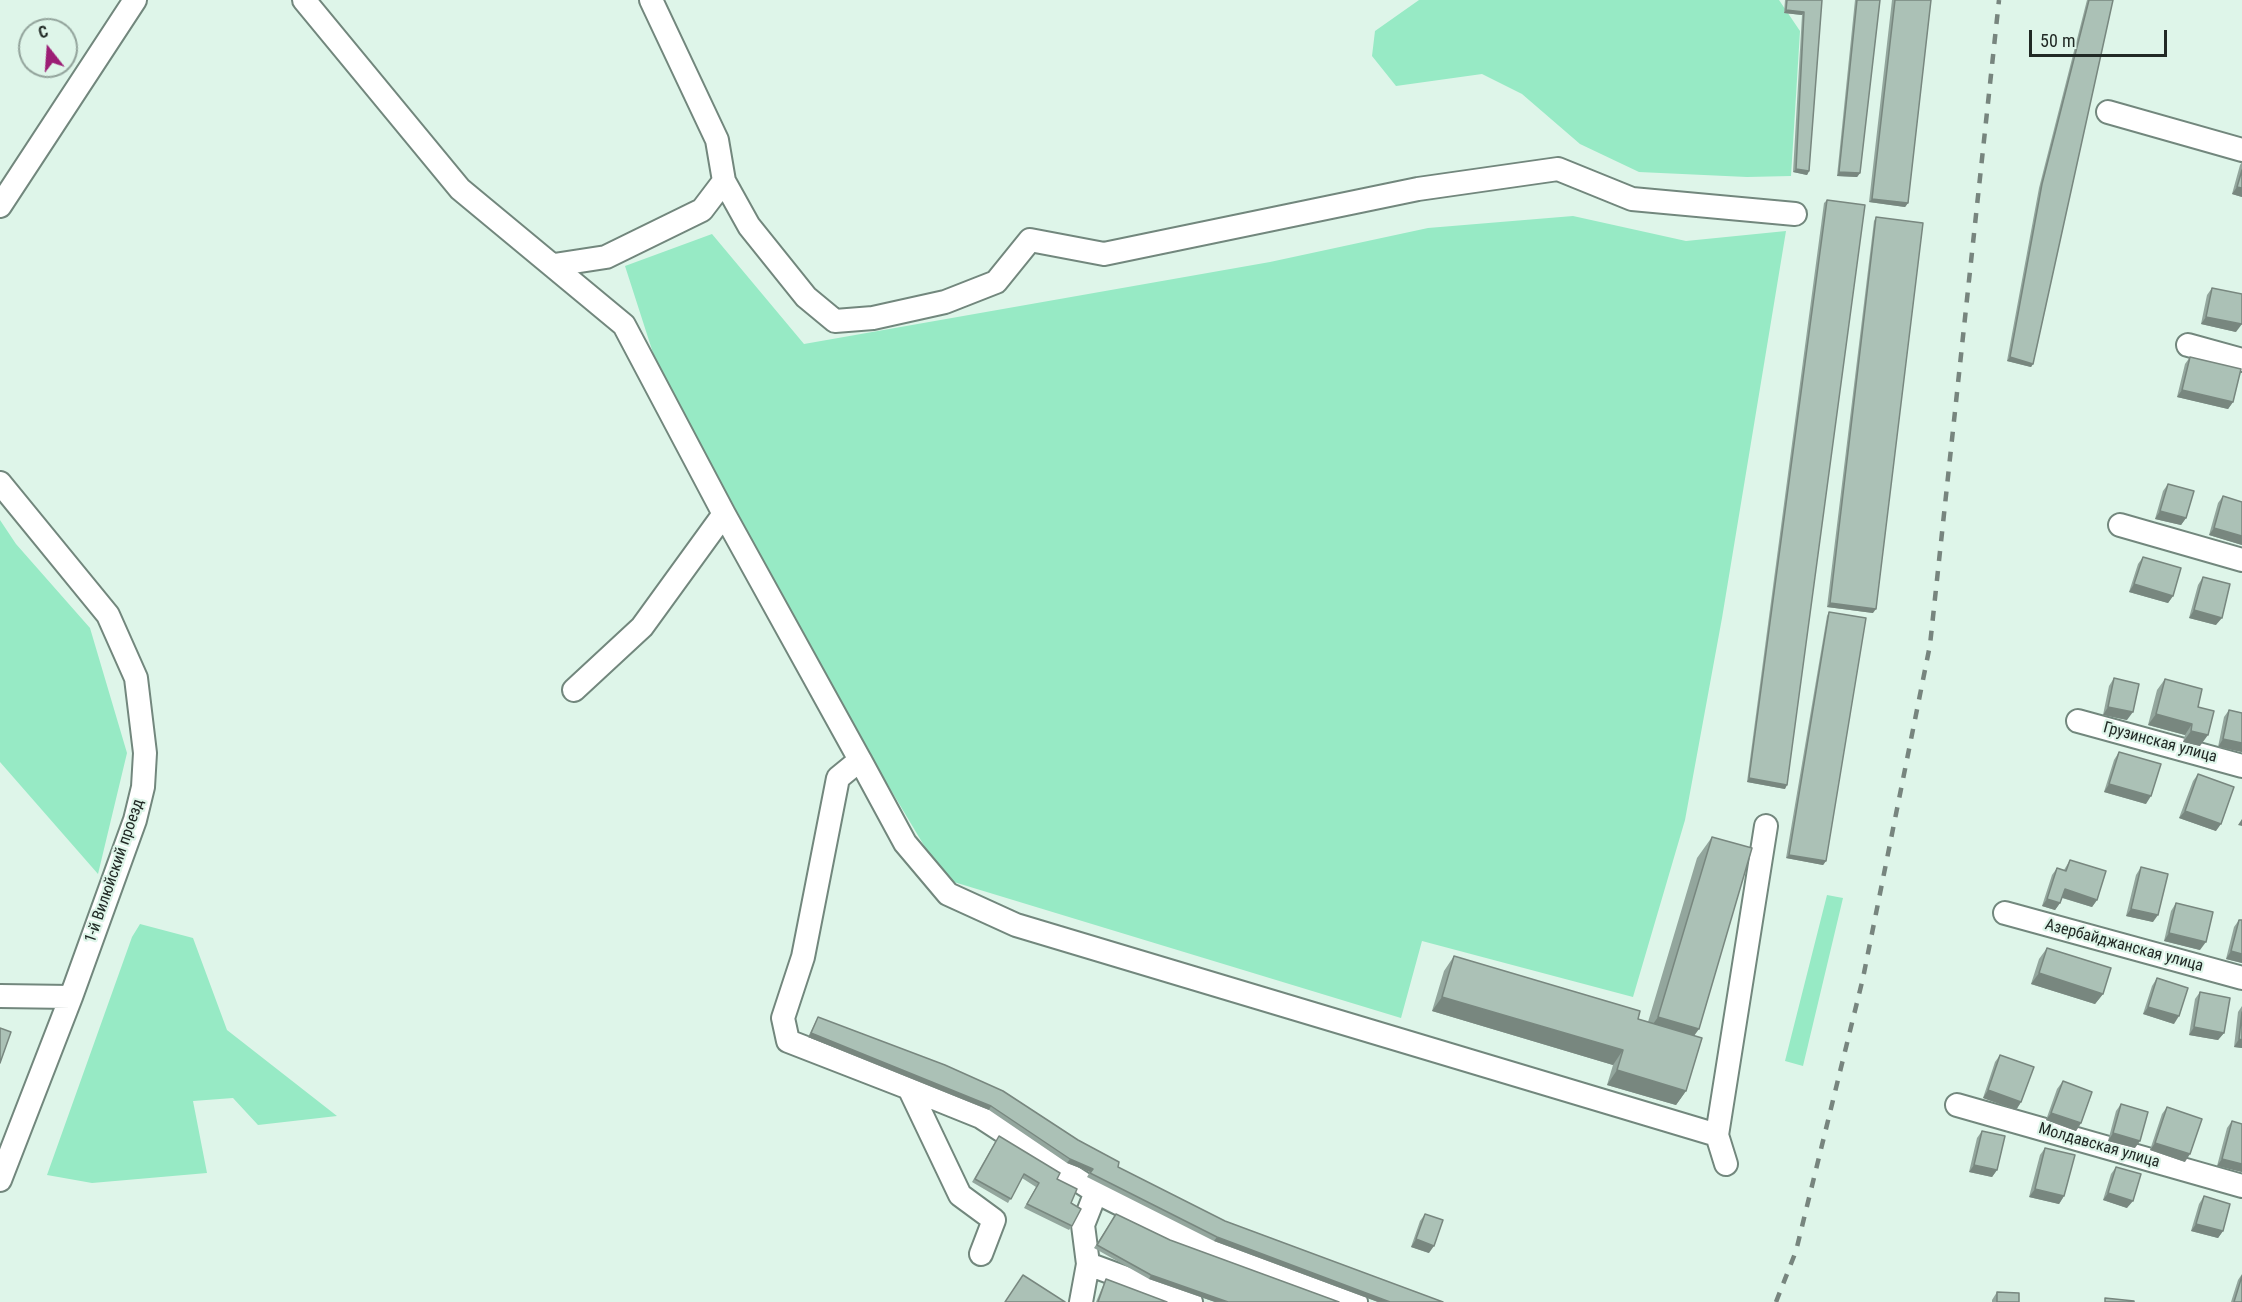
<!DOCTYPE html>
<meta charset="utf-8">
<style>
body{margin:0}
#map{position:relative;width:2242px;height:1302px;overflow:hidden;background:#def5e9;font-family:"Roboto Condensed",sans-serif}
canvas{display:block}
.north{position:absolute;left:18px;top:18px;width:60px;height:60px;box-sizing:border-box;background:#def5e9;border:2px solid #92a39b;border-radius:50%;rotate:343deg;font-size:16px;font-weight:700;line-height:24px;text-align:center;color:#212925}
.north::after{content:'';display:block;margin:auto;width:21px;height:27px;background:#9c1e75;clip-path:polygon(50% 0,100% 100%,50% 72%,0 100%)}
.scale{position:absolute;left:2029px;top:30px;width:138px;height:27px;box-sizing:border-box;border:3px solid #212925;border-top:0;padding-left:8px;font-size:18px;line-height:21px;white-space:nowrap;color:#212925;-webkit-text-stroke:4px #def5e9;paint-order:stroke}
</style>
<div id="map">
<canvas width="2242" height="1302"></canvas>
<div class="north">С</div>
<div class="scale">50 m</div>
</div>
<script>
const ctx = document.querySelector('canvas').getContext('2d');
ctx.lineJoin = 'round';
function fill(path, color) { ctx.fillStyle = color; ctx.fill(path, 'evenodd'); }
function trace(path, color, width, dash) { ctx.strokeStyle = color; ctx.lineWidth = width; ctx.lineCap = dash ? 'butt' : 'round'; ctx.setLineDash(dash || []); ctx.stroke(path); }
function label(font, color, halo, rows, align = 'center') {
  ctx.font = font + ' "Roboto Condensed",sans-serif'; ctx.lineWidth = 4.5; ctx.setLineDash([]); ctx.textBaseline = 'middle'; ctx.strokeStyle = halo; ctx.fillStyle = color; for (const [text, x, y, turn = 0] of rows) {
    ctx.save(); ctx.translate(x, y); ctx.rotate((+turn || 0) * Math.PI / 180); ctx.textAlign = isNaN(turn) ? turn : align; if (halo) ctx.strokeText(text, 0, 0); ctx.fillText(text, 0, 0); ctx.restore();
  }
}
fill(new Path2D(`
 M1419,0H1779L1800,31L1791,176L1747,177L1639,172L1580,144L1522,94L1482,74L1396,86L1372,56L1375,31Z
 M1573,216L1686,241L1786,231L1722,618L1685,820L1633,997L1422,941L1401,1018L944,879L799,636L663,384L625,266L712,234L804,344L1270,262L1428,228Z
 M0,520L16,544L90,628L127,753L98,874L0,762Z
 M1827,895L1843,898L1803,1066L1785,1061Z
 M140,924L193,938L227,1030L337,1116L258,1125L233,1098L193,1101L207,1173L92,1183L47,1175L132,937Z`), '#97eac5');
const minor = new Path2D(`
 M304,0L460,189L624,325L724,514L860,760L838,778L803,957L783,1018L788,1041L909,1088L960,1195L994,1220L981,1254
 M2108,112L2242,150
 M724,181L749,226L806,297L835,321L873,318L945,302L996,282L1030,240L1104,254L1418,189L1558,169L1632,199L1795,214
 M0,206L135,0
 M554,265L606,257L702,210L724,181L717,140L651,0
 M2188,345L2242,360
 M0,483L108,615L136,678L145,753L143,787L135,820L71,997L0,1180
 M2120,525L2242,560
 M574,690L642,627L724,514
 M2078,721L2242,766
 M860,760L905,843L948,894L1016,925L1717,1135
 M2005,913L2242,978
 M0,996L71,997
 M909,1088L981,1117L1096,1192L1156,1222L1237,1259L1356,1302
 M1957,1105L2242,1186
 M1726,1164L1717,1135L1766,826
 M1088,1264L1191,1302
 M1081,1302L1088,1264L1083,1225L1096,1192`);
trace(minor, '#72877d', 26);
trace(minor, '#fff', 22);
trace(new Path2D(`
 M1776,1302L1796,1251L1863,978L1930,645L1999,0`), '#77857e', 4.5, [10, 10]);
fill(new Path2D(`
 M1785,0H1822L1809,171L1807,175L1793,172L1802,15L1784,13Z
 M1855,0H1880L1860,173L1857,177L1837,176Z
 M1892,0H1931L1908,203L1905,207L1869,202Z
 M2087,0H2113L2033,364L2031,367L2007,361L2039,188Z
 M2242,162V197L2232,194L2240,165Z
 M1827,200L1785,789L1747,782L1824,203Z
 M1876,217L1873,613L1827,607L1874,221Z
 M2212,288L2236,332L2201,324L2207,295Z
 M2190,357L2233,402L2228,409L2177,397L2185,364Z
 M2168,484L2186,518L2181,525L2155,519L2163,491Z
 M2223,496L2242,545L2209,535L2218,503Z
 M2143,557L2173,596L2168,603L2129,592L2138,564Z
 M2203,577L2216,625L2189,618L2198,585Z
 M1829,612L1826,861L1823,865L1786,858L1827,616Z
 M2114,678L2127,720L2103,715L2109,686Z
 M2165,679L2198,707L2200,746L2183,742L2185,735L2148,725L2157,690Z
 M2229,710L2242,713V752L2218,747L2224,717Z
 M2119,752L2146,804L2104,792L2114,760Z
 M2198,774L2216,831L2179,818L2193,781Z
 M1712,837L1694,1036L1686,1091L1676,1105L1607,1085L1613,1065L1432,1011L1444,971L1454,956L1648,1022L1697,858Z
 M2070,860L2097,900L2092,907L2062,898L2060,903L2055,910L2042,906L2052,875L2057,868L2064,870Z
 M2141,867L2153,922L2126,916L2136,875Z
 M2176,903L2200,950L2164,941L2171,911Z
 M2239,920L2242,963L2226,959L2234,927Z
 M2047,948L2103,994L2095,1004L2031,984L2039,959Z
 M2157,978L2174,1024L2143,1014L2152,986Z
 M2200,992L2224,1033L2218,1040L2189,1035L2195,999Z
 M2242,1006V1048L2234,1047L2238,1012Z
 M818,1017L1225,1221L1443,1302H1378L1214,1241L1087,1177L1090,1172L1067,1163L989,1110L808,1037Z
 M2000,1055L2021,1102L2016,1110L1983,1098L1995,1062Z
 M2063,1081L2081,1123L2076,1131L2046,1120L2057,1089Z
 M2121,1104L2135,1148L2108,1141L2116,1111Z
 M2167,1107L2185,1162L2150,1150L2162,1114Z
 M2232,1121L2242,1124V1172L2217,1166L2227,1128Z
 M1982,1131L1997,1170L1992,1177L1969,1172L1977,1138Z
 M996,1140L1057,1179L1071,1203L1072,1226L1069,1230L1024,1208L1036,1187L1022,1178L1008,1203L972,1182Z
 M2045,1148L2064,1196L2059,1204L2029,1197L2040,1155Z
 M2116,1167L2127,1208L2103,1200L2111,1174Z
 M2204,1196L2223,1231L2218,1238L2191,1231L2199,1204Z
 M1116,1214L1170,1240L1339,1302H1215L1149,1279L1094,1248Z
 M1425,1214L1429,1253L1411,1247L1420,1221Z
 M2242,1274V1302H2231L2238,1280Z
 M1106,1279L1167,1302H1096L1104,1283Z
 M1997,1292L2019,1302H1992V1300Z`), '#93a69d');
fill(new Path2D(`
 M1786,10L1804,12L1802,15L1784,13Z
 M1796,169L1809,171L1807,175L1793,172Z
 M1839,172L1860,173L1857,177L1837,176Z
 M2237,187L2242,188V197L2232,194Z
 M1872,199L1908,203L1905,207L1869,202Z
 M2206,317L2242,324L2236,332L2201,324Z
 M2010,357L2033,364L2031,367L2007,361Z
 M2182,390L2233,402L2228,409L2177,397Z
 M2160,511L2186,518L2181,525L2155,519Z
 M2214,528L2242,536V545L2209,535Z
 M2134,584L2173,596L2168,603L2129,592Z
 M1830,603L1876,609L1873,613L1827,607Z
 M2194,610L2222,618L2216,625L2189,618Z
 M2108,707L2133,712L2127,720L2103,715Z
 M2156,714L2192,724L2185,735L2148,725Z
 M2191,731L2208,735L2200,746L2183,742Z
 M2223,739L2242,743V752L2218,747Z
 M1749,778L1787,785L1785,789L1747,782Z
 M2109,784L2151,796L2146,804L2104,792Z
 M2185,811L2221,824L2216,831L2179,818Z
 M2242,819V826L2238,825Z
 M1789,855L1826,861L1823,865L1786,858Z
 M2065,889L2097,900L2092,907L2060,897Z
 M2047,899L2060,903L2055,910L2042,906Z
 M2131,909L2158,915L2153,922L2126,916Z
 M2169,933L2206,942L2200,950L2164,941Z
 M2231,951L2242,954V963L2226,959Z
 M2039,973L2103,994L2095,1004L2031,984Z
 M1442,997L1623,1050L1613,1065L1432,1011Z
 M2148,1007L2179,1016L2174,1024L2143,1014Z
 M1658,1017L1699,1029L1684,1050L1643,1038Z
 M2194,1027L2224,1033L2218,1040L2189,1035Z
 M811,1033L991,1106L989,1110L808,1037Z
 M2239,1039L2242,1040V1048L2234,1047Z
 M1617,1070L1686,1091L1676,1105L1607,1085Z
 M1988,1090L2021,1102L2016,1110L1983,1098Z
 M2051,1113L2081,1123L2076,1131L2046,1120Z
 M2113,1133L2140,1141L2135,1148L2108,1141Z
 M2155,1143L2190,1154L2185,1162L2150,1150Z
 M1070,1159L1093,1169L1090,1172L1067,1163Z
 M2222,1159L2242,1164V1172L2217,1166Z
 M1974,1165L1997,1170L1992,1177L1969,1172Z
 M2035,1189L2064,1196L2059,1204L2029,1197Z
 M2108,1193L2133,1201L2127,1208L2103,1200Z
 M2196,1224L2223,1231L2218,1238L2191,1231Z
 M1217,1237L1390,1302H1378L1214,1241Z
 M1416,1239L1434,1246L1429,1253L1411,1247Z
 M1151,1275L1228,1302H1215L1149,1279Z`), '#78877f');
const building = new Path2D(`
 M1787,0H1822L1809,171L1796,169L1804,12L1786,10Z
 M1857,0H1880L1860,173L1839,172Z
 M1895,0H1931L1908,203L1872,199Z
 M2089,0H2113L2033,364L2010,357L2042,184Z
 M2242,170V188L2237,187Z
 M1827,200L1865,205L1787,785L1749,778Z
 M1876,217L1923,223L1876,609L1830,603Z
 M2212,288L2242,294V324L2206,317Z
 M2190,357L2241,369L2233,402L2182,390Z
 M2168,484L2194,491L2186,518L2160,511Z
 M2223,496L2242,502V536L2214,528Z
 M2143,557L2181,568L2173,596L2134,584Z
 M2203,577L2230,584L2222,618L2194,610Z
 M1829,612L1866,618L1826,861L1789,855Z
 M2114,678L2139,684L2133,712L2108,707Z
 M2165,679L2202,689L2198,707L2214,711L2208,735L2191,731L2192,724L2156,714Z
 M2229,710L2242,713V743L2223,739Z
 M2119,752L2161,764L2151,796L2109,784Z
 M2198,774L2234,787L2221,824L2185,811Z
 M1712,837L1752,848L1699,1029L1658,1017Z
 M2070,860L2106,871L2097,900L2065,889L2060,903L2047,899L2057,868L2066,871Z
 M2141,867L2168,874L2158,915L2131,909Z
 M2176,903L2213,912L2206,942L2169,933Z
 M2239,920H2242V954L2231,951Z
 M2047,948L2111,968L2103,994L2039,973Z
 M1454,956L1640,1011L1638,1019L1702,1038L1686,1091L1617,1070L1623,1050L1442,997Z
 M2157,978L2188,988L2179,1016L2148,1007Z
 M2200,992L2230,998L2224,1033L2194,1027Z
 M2242,1012V1040L2239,1039Z
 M818,1017L945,1065L1003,1091L1078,1140L1119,1162L1118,1167L1225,1221L1443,1302H1390L1217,1237L1090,1173L1093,1169L1070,1159L991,1106L811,1033Z
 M0,1028L11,1032L0,1063Z
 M2000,1055L2034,1067L2021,1102L1988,1090Z
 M2063,1081L2092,1092L2081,1123L2051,1113Z
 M2121,1104L2148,1112L2140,1141L2113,1133Z
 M2167,1107L2202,1119L2190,1154L2155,1143Z
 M2232,1121L2242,1124V1164L2222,1159Z
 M1982,1131L2005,1136L1997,1170L1974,1165Z
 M999,1136L1060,1173L1057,1179L1077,1189L1071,1203L1081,1209L1072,1226L1027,1204L1039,1183L1024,1174L1011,1199L975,1179Z
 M2045,1148L2075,1155L2064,1196L2035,1189Z
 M2116,1167L2141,1174L2133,1201L2108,1193Z
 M2204,1196L2230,1204L2223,1231L2196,1224Z
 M1116,1214L1170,1240L1339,1302H1228L1151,1275L1097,1245Z
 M1425,1214L1443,1220L1434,1246L1416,1239Z
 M1023,1275L1065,1302H1005Z
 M2242,1276V1302H2234Z
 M1106,1279L1167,1302H1098Z
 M1997,1292L2019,1293V1302H1997Z
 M2105,1298L2134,1301V1302H2105Z`);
fill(building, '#abc1b6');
trace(building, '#78877f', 1.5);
label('16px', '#212925', '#def5e9', [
 ["Грузинская улица",2160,743,15],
 ["1-й Вилюйский проезд",115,871,-71],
 ["Азербайджанская улица",2124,946,15],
 ["Молдавская улица",2099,1146,16]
]);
</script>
